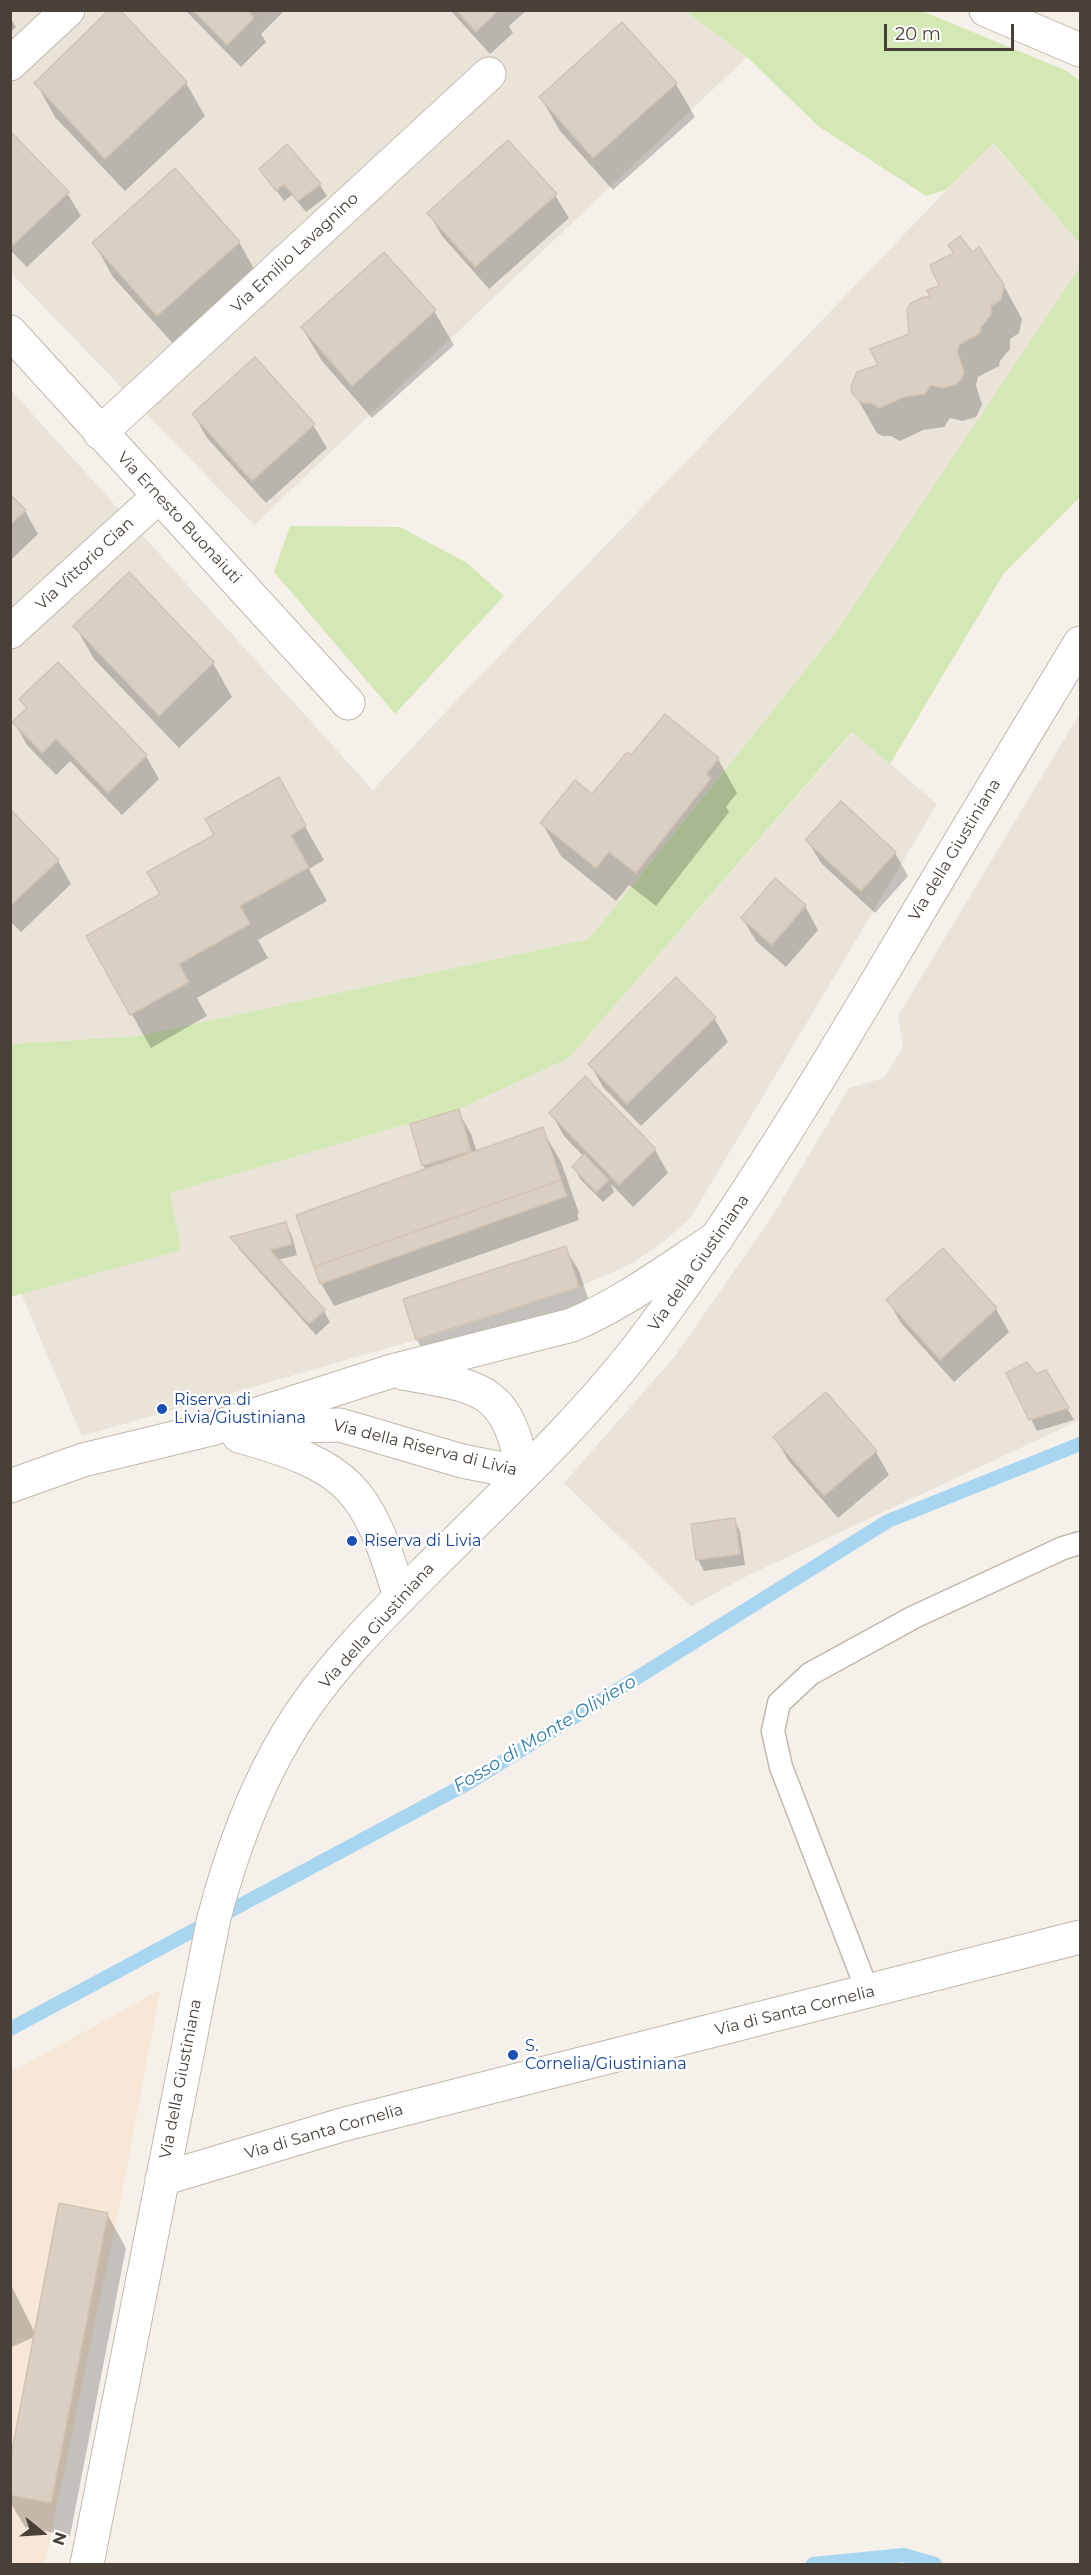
<!DOCTYPE html>
<style>
body{margin:0}
#map{position:relative;width:1091px;height:2575px;overflow:hidden;background:#f5f1ea;font-family:Montserrat,sans-serif}
canvas{display:block}
.frame{position:absolute;inset:0;border:12px solid #494138;pointer-events:none}
.north{position:absolute;left:12px;top:2503px;width:60px;height:60px;-webkit-text-stroke:4px #fff;paint-order:stroke;rotate:108deg;font-size:16px;font-weight:700;line-height:24px;text-align:center;color:#494138}
.north::after{content:'';display:block;margin:auto;width:21px;height:27px;background:#494138;clip-path:polygon(50% 0,100% 100%,50% 72%,0 100%)}
.scale{position:absolute;left:884px;top:24px;width:130px;height:27px;box-sizing:border-box;border:3px solid #494138;border-top:0;padding-left:8px;font-size:18px;line-height:21px;white-space:nowrap;color:#494138;-webkit-text-stroke:4px #fff;paint-order:stroke}
</style>
<div id="map">
<canvas width="1091" height="2575"></canvas>
<div class="frame"></div>
<div class="north">N</div>
<div class="scale">20 m</div>
</div>
<script>
const ctx = document.querySelector('canvas').getContext('2d');
ctx.lineJoin = 'round';
function fill(path, color) { ctx.fillStyle = color; ctx.fill(path, 'evenodd'); }
function trace(path, color, width, dash) { ctx.strokeStyle = color; ctx.lineWidth = width; ctx.lineCap = dash ? 'butt' : 'round'; ctx.setLineDash(dash || []); ctx.stroke(path); }
function label(font, color, halo, rows, align = 'center') {
  ctx.font = font + ' Montserrat,sans-serif'; ctx.lineWidth = 5; ctx.setLineDash([]); ctx.textBaseline = 'middle'; ctx.strokeStyle = halo; ctx.fillStyle = color; for (const [text, x, y, turn = 0] of rows) {
    ctx.save(); ctx.translate(x, y); ctx.rotate((+turn || 0) * Math.PI / 180); ctx.textAlign = isNaN(turn) ? turn : align; if (halo) ctx.strokeText(text, 0, 0); ctx.fillText(text, 0, 0); ctx.restore();
  }
}
fill(new Path2D(`
 M11,11H685L747,57L254,525L11,273Z
 M992,143L1080,244V267L839,628L589,939L138,1036L13,1044L11,1042L10,389L373,790L432,726Z
 M1080,713V1420L751,1574L691,1606L564,1483L675,1356L771,1218L849,1088L884,1078L903,1047L898,1016Z
 M853,732L937,804L691,1217L667,1239L633,1263L579,1287L416,1340L82,1436L21,1293L180,1250L169,1193L459,1109L569,1058Z`), '#e9e3d8');
fill(new Path2D(`
 M160,1990L122,2194L45,2564H11V2072Z`), '#f6e7d6');
fill(new Path2D(`
 M685,11H922L1067,71L1080,81V244L993,143L946,190L926,196L818,126L747,57Z
 M1080,267V497L1004,573L890,764L852,732L569,1058L459,1109L170,1193L181,1250L11,1297L10,1042L13,1044L138,1036L589,939L839,628Z
 M290,526L400,527L467,563L504,596L395,714L274,572Z`), '#d3e8b4');
fill(new Path2D(`
 M185,10H285L261,34L266,42L241,67Z
 M450,10H527L509,26L513,33L490,54Z
 M10,18L16,27L10,32Z
 M36,83H186L205,116L125,191L55,117Z
 M676,84L695,117L613,190L560,131L541,98Z
 M10,133L67,193L81,216L27,267L10,250Z
 M261,169L320,185L327,196L306,212L292,195L284,201Z
 M555,195L569,218L489,289L442,236L429,213Z
 M239,242L258,276L177,348L113,277L94,243Z
 M972,254L1000,279L1022,319L1019,333L1010,339V349L1000,361L999,366L978,377L976,385L982,405L976,417L962,421L950,418L944,427L923,430L900,441L891,436H882L877,433L857,398L853,386L880,366L910,335L941,287Z
 M434,311L454,345L372,418L322,361L302,328Z
 M194,415L313,425L327,448L266,503L207,438Z
 M10,496L25,511L38,534L10,561Z
 M129,574L213,663L232,697L179,748L94,659L75,626Z
 M58,664L146,756L159,779L122,815L70,761L56,775L27,745L14,722L27,710L21,699Z
 M665,716L718,759L737,793L726,807L729,812L656,906L629,885L616,901L561,856L542,823L593,796L631,757Z
 M278,779L324,860L309,869L327,901L258,940L268,958L197,998L207,1016L151,1048L88,937L162,895L216,835Z
 M10,811L58,861L71,884L21,932L10,921Z
 M807,840L895,853L908,876L875,913L821,863Z
 M775,880L805,906L818,930L786,967L756,941L742,918Z
 M714,1018L728,1042L641,1126L603,1087L590,1064Z
 M458,1111L471,1134L477,1152L542,1129L561,1162L579,1213L577,1214L579,1220L334,1306L321,1283L426,1170L423,1165Z
 M551,1113L655,1150L668,1173L633,1207L611,1184L614,1192L603,1202L580,1179L574,1167L584,1157L564,1136Z
 M286,1224L292,1236L297,1255L278,1260L324,1311L330,1322L316,1335L239,1249L233,1238Z
 M565,1248L579,1271L592,1310L430,1363L417,1340Z
 M888,1300L996,1309L1009,1332L954,1382L901,1323Z
 M1046,1372L1074,1420L1037,1431L1031,1419L1035,1376Z
 M775,1437L876,1452L889,1475L838,1518L788,1460Z
 M734,1519L740,1531L745,1565L704,1571L698,1560L692,1525Z
 M107,2214L126,2248L70,2536L25,2527L10,2502V2469L36,2336L10,2348V2283L36,2335Z`), '#0003');
trace(new Path2D(`
 M10,2029L470,1782L888,1521L1080,1444
 M813,2564L904,2555L935,2564`), '#a8d6f0', 14);
const building = new Path2D(`
 M109,10H120L187,82L105,159L34,83Z
 M193,10H248L254,18L227,45Z
 M456,10H499L476,32Z
 M622,22L677,83L593,158L539,97Z
 M10,131L69,192L13,245L10,242Z
 M508,140L557,194L475,267L427,213Z
 M287,144L321,184L298,201L284,184L276,191L259,169Z
 M175,168L240,242L157,316L92,243Z
 M960,236L972,252L979,247L1004,285L1001,300L991,306V315L981,327L980,333L960,344L957,351L964,371L962,378L957,384L942,388L931,385L925,394L904,397L879,408L871,403H862L852,393L851,386L857,372L878,365L870,349L909,334L907,310L910,304L923,297H930L927,290L939,286L930,265L954,253L948,245Z
 M384,252L436,310L352,386L301,327Z
 M255,357L315,424L252,481L192,414Z
 M10,494L26,510L10,525Z
 M129,572L214,662L159,716L73,626Z
 M58,662L147,755L108,793L56,739L42,753L12,722L27,708L19,699Z
 M665,714L719,758L706,774L711,778L636,873L609,852L596,868L540,823L575,780L592,794L627,752L631,755Z
 M279,777L306,826L291,835L309,867L240,906L250,924L179,964L189,982L130,1015L86,936L160,894L147,872L214,835L205,819Z
 M841,801L896,852L861,891L805,840Z
 M10,809L59,860L10,906Z
 M775,878L806,905L772,945L741,918Z
 M676,977L716,1017L627,1104L588,1064Z
 M585,1076L656,1149L619,1185L549,1113Z
 M459,1109L471,1151L422,1166L410,1124Z
 M543,1127L561,1180L314,1267L296,1215Z
 M584,1154L609,1180L596,1192L572,1167Z
 M561,1180L567,1196L320,1284L314,1267Z
 M286,1222L292,1244L270,1250L325,1310L309,1324L230,1237Z
 M566,1246L579,1287L416,1340L403,1299Z
 M943,1248L997,1308L940,1360L886,1300Z
 M1027,1362L1036,1374L1046,1370L1069,1408L1029,1420L1006,1373Z
 M826,1392L877,1451L824,1496L773,1437Z
 M735,1518L740,1554L696,1560L691,1524Z
 M59,2203L108,2213L51,2503L10,2495V2461Z`);
fill(building, '#d9cfc2');
trace(building, '#d1c4b3', 1.5);
const service = new Path2D(`
 M868,1992L781,1767L773,1731L779,1703L810,1674L914,1617L1063,1548L1080,1543`);
const minor = new Path2D(`
 M10,64L68,10
 M10,332L348,703
 M100,433L489,74
 M10,632L159,496
 M255,1427L340,1425L462,1461L523,1473C508,1387 481,1387 403,1373
 M239,1436C350,1467 367,1487 400,1597
 M10,1486L83,1460L211,1429L392,1371L572,1325C624,1303 670,1268 717,1238`);
const tertiary = new Path2D(`
 M986,10L1080,50
 M162,2179L345,2124L1080,1937
 M87,2564L213,1922C230,1856 253,1791 288,1733C324,1673 375,1622 424,1573C501,1496 584,1420 649,1333C743,1207 823,1073 903,938C961,839 1021,741 1080,643`);
trace(service, '#c0b8ac', 25);
trace(minor, '#c0b8ac', 35);
trace(tertiary, '#c0b8ac', 35);
trace(service, '#fff', 22);
trace(minor, '#fff', 33);
trace(tertiary, '#fff', 33);
for (const [x, y, r, color] of [
 [162,1409,6,"#1a4fb4"],
 [352,1541,6,"#1a4fb4"],
 [513,2055,6,"#1a4fb4"]
]) { const dot = new Path2D(); dot.arc(x, y, r, 0, 2 * Math.PI); ctx.fillStyle = color; ctx.fill(dot); trace(dot, '#fff', 2); }
label('16px', '#494138', '#fff', [
 ["Via Emilio Lavagnino",295,253,-43],
 ["Via Ernesto Buonaiuti",179,518,47],
 ["Via Vittorio Cian",85,564,-43],
 ["Via della Giustiniana",955,850,-59],
 ["Via della Giustiniana",699,1263,-55],
 ["Via della Riserva di Livia",425,1448,14],
 ["Via della Giustiniana",377,1626,-48],
 ["Via di Santa Cornelia",795,2011,-14],
 ["Via della Giustiniana",181,2079,-79],
 ["Via di Santa Cornelia",324,2132,-16]
]);
label('16px', '#164399', '#fff', [
 ["Riserva di",174,1400],
 ["Livia/Giustiniana",174,1418],
 ["Riserva di Livia",364,1541],
 ["S.",525,2046],
 ["Cornelia/Giustiniana",525,2064]
], 'left');
label('italic 18px', '#2f7dac', '#fff', [
 ["Fosso di Monte Oliviero",545,1734,-31]
]);
</script>
